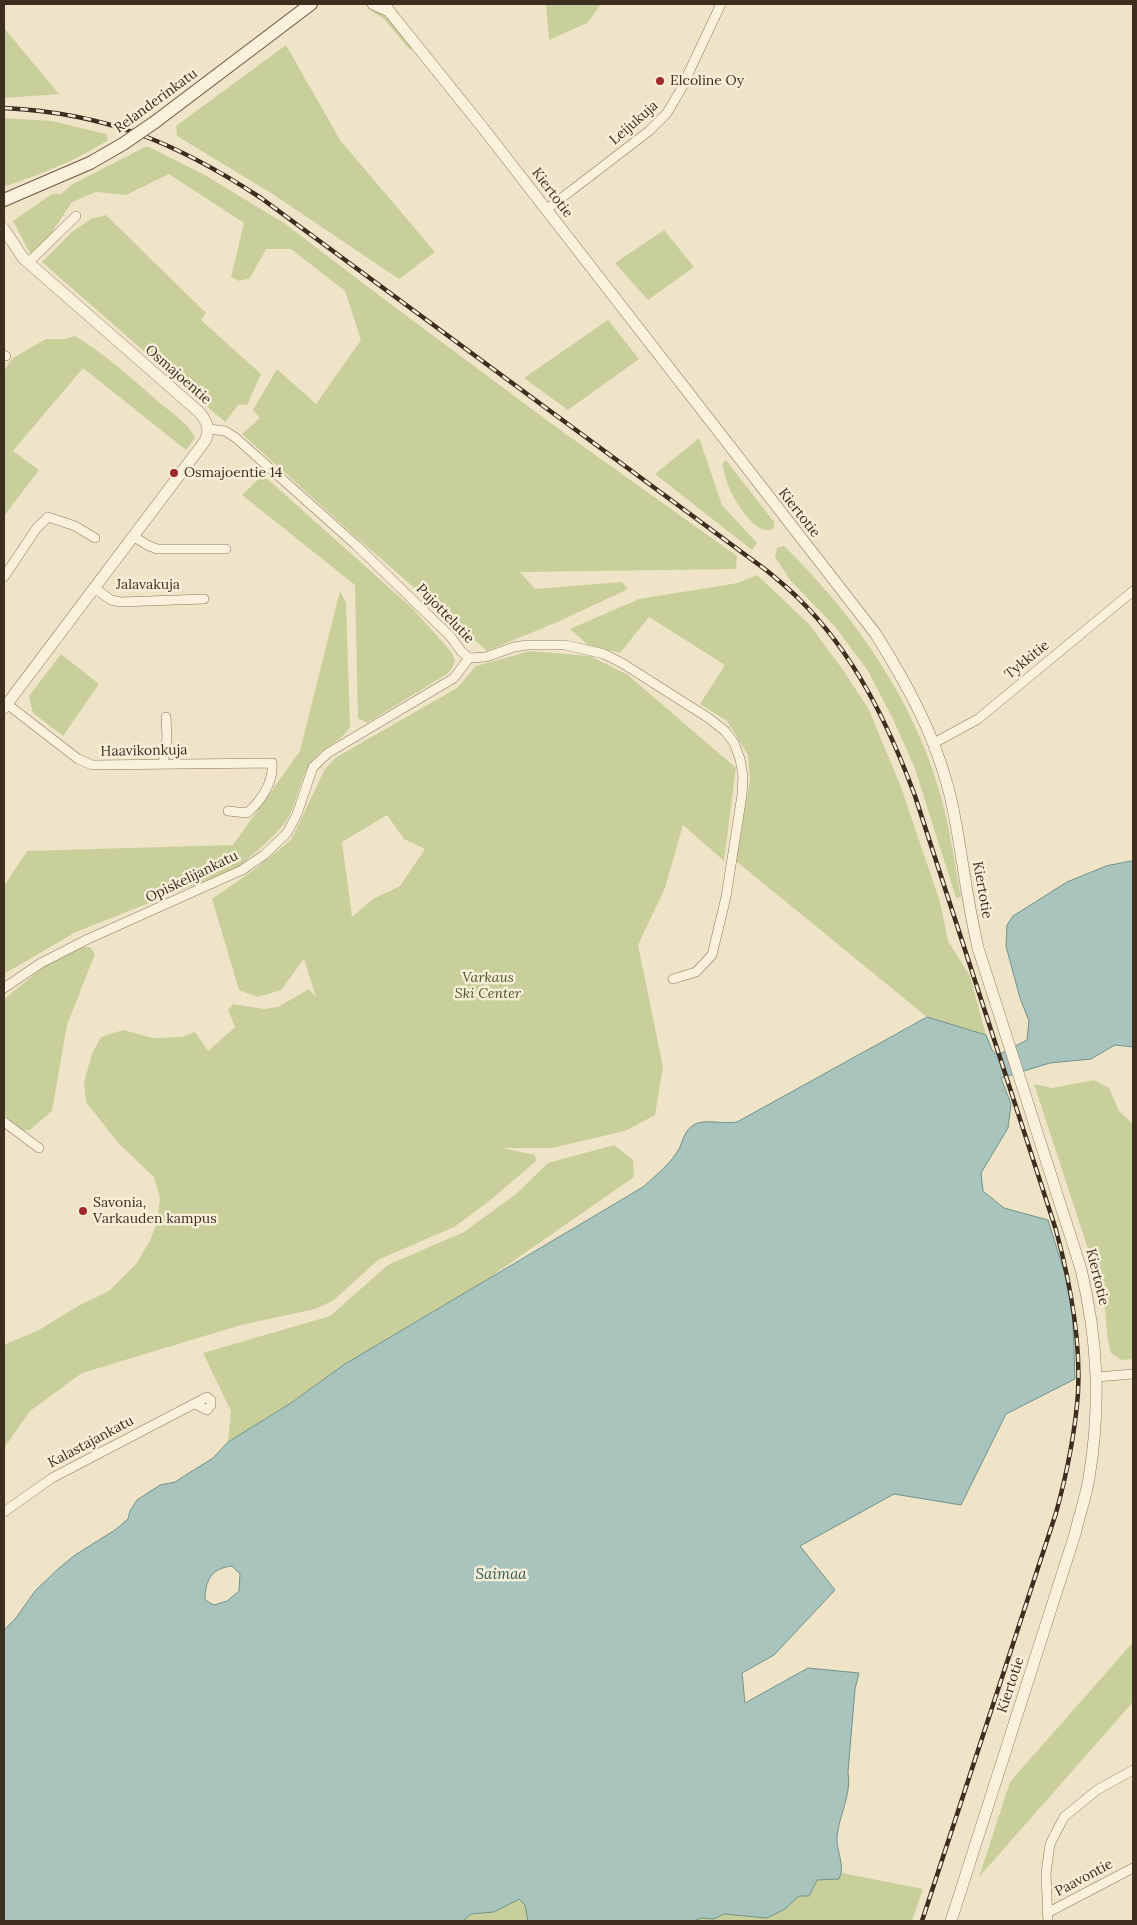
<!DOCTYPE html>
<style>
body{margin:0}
#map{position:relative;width:1137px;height:1925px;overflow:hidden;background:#f0e4c8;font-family:Lora,serif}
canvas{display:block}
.frame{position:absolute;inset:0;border:5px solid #3d2e20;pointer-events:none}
</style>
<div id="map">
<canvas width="1137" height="1925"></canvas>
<div class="frame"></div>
</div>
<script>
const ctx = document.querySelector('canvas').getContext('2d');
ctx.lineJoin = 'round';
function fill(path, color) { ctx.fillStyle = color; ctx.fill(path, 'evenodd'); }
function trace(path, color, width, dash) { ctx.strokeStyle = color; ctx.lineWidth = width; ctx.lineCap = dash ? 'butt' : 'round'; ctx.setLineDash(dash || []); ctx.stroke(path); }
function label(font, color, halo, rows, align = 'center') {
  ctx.font = font + ' Lora,serif'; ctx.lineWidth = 5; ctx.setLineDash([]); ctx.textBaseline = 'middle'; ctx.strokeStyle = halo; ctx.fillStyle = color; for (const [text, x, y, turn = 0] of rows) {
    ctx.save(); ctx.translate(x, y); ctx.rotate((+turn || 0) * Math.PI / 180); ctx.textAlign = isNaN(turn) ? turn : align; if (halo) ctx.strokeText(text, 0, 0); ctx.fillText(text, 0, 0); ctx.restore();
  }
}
fill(new Path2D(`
 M546,4H601L587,23L549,40Z
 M372,7L390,20L412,48L410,50L384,19L370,10Z
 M4,28L59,94L4,98Z
 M286,45L340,140L435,252L399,279L271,193L177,136L176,126Z
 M4,118L52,121L106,134L108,140C76,161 40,174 4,187Z
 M147,146L203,174L284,223L384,299L556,427L737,556L736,569L520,572L535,589L622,582L628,589L562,620L487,651L357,538L242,434L260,418L253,410L277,369L316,404L361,340L345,291L291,249H266L250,278L239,281L231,277L244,223L169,174L126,195L96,192L72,202L39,252L31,255L13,221L52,194H61L71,185Z
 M106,215L206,313L201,320L261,374L247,405L239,404L225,422L42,262L72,232L91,219Z
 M664,230L694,267L648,300L615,263Z
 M608,320L639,359L568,410L524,378Z
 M75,336C107,355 133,380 160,403C172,413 189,424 195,438L186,450L83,368L13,451L39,470L4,516V370L13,358L46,339H64Z
 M699,438L722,505L757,543L752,550L655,474Z
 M726,460L774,522V528C759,539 739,507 732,494C727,485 725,473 722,464Z
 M263,475L413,609L452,653L455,661L452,668L447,674L367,723L358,718L355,585L242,495Z
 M784,546C856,616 918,706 943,804C951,835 955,866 961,897L956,898L914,766L892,717L868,671L836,628L791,581L775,557L777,548Z
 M757,575L809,624L843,670L868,708L901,787L940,902L948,941L970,976L986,1035L927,1017L736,861L750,779L748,755L727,721L700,704L725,665L649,617L620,653L588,645L570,629L639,599L738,583Z
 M340,591L346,603L350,727C339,744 321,747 311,763C301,777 297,801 289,816C282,831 250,857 237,868L76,932L4,974V886L27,851L233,845L300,751Z
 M530,651L590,656L628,675L736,768L724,861L683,825L665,888L638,945L663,1067L655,1115L625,1131L552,1148H502L535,1155L536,1161L488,1202L454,1227L378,1260L334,1300L315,1309L241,1325L82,1373L30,1411L4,1448V1345L39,1330L78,1306L109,1291L136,1264L150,1241L157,1222L160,1198L154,1177L119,1144L86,1102L84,1082L92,1054L101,1037L123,1030L153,1038L183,1037L195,1032L208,1051L235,1027L228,1010L233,1004L264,1009L278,1007L309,989L316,997L304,959L281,990L258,997L239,990L212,899L255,869L291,840L325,769L335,758L457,688L476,666ZM387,815L404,839L425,849L400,886L373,899L352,917L342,842Z
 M61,654L99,684L63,736L33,713L29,696Z
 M82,947H90L95,954L67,1025L52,1111L30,1130H22L4,1115V999L47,964Z
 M1094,1080L1109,1088L1119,1111L1133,1124V1359L1121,1360L1111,1353L1108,1342L1105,1310L1090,1255L1034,1084L1052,1088Z
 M614,1145L633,1160L634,1177L486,1280L345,1364L291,1403L228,1442L231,1411L203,1353L330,1316L388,1265L464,1232L516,1194L548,1163Z
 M1133,1642V1702L979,1877L1010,1782Z
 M842,1873L923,1889L912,1921H694L701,1918L714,1919L723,1914L750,1916L776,1913L785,1909L799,1896H809L817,1880L839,1879Z
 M503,1880L614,1921H395Z`), '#c9cf9b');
const water = new Path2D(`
 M1133,861V1047L1115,1045L1091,1059L1050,1063L1001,1078L1011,1104L1008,1128L981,1173L983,1191L1004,1208L1048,1220L1072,1297L1075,1379L1006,1414L961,1505L894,1494L800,1546L835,1590L774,1655L742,1673L745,1703L808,1668L859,1673L855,1689L848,1772C852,1794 839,1815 837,1837C836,1851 846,1866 839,1879L817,1880L809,1896H799L785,1909L767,1918L724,1914L714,1919L701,1918L694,1921H528L525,1905L519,1899L494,1912L471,1914L463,1921H4V1630L16,1618L35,1591L58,1569L75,1555L115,1530L128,1519L130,1511L137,1500L160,1485L175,1482L189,1473L213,1458L228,1442L291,1403L345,1364L643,1187C656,1175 672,1163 680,1147C684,1137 686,1127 698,1123C708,1120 725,1124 737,1122L927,1017L986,1035L992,1050L998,1055L1027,1040L1029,1021L1020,998L1006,946L1007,925L1013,916L1067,882L1106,866ZM232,1566L240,1574L239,1591L227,1601L214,1605L205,1600C205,1580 212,1568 232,1566Z`);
fill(water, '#a9c4bc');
trace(water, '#6f938a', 1);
const minor = new Path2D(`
 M546,210L649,131L667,113L680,91L721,4
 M28,263L76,216
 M4,355L6,356
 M209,429L225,431L236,438L356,545L450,636L461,651L469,658L486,657L514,647L527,645H565L604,654L622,663L710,719L725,731L734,743L740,759L743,776L742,795L726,897L712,955L696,972L673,979
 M133,536L147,545L157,549H226
 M4,577L36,529L48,517L75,526L95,538
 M94,588L111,600L120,602L204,599
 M7,704L78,759L92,765L272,763C274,782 261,801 247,813L228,811
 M934,743L978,719L1133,591
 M163,764L167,738L166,717
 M4,988L41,963L88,939L242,870L264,855L287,833L297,814L313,767L328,753L454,678L469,658
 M4,1122L39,1148
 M1097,1377L1133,1374
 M4,1512L52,1478L207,1397L211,1400V1405L207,1410L195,1404
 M1047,1913L1133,1868
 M1048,1921L1046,1873L1050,1844L1064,1817L1097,1790L1133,1770`);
const tertiary = new Path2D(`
 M373,4L389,11
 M385,4L389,11L483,128L875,633C905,681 932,729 947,784C955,811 958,838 963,866C967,893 972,921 978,948L1081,1269C1098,1341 1101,1405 1089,1478C1086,1497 1079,1516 1075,1534L951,1921
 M4,229L23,258L199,412C207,421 211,430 205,441L4,708`);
const secondary = new Path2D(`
 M155,122L311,4
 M4,200L90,163L123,144`);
trace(minor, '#8d765c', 10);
trace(tertiary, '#8d765c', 12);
trace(secondary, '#6f573f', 14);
trace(minor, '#faf1dc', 9);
trace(tertiary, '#faf1dc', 11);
trace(secondary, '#faf1dc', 12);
const rail = new Path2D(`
 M4,108C106,113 177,143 261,198L766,570C777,579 788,588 798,598C854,653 888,723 915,796L1056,1230C1070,1282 1081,1338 1078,1393C1075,1434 1067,1473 1056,1513L922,1921`);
trace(rail, '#3d2e20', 4.5);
trace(rail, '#f7eed8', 2.5, [8]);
const secondaryBridge = new Path2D(`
 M123,144L155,122`);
trace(secondaryBridge, '#6f573f', 14, []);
trace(secondaryBridge, '#faf1dc', 12);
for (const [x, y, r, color] of [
 [660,81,5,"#9e2a2b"],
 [174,473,5,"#9e2a2b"],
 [83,1211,5,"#9e2a2b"]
]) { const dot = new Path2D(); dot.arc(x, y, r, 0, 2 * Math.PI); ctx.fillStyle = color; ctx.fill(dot); trace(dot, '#f7eed8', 2); }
label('14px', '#3d2e20', '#f7eed8', [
 ["Elcoline Oy",670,81],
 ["Osmajoentie 14",184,473],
 ["Savonia,",93,1203],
 ["Varkauden kampus",93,1219]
], 'left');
label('14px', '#3d2e20', '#f7eed8', [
 ["Relanderinkatu",156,101,-36],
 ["Leijukuja",634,123,-41],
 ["Kiertotie",552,193,53],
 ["Osmajoentie",178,375,41],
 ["Kiertotie",799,513,52],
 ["Jalavakuja",148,585],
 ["Pujottelutie",445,614,46],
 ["Tykkitie",1027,660,-39],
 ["Haavikonkuja",144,751,-1],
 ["Opiskelijankatu",192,877,-26],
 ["Kiertotie",982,890,80],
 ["Kiertotie",1097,1277,76],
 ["Kalastajankatu",91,1442,-28],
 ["Kiertotie",1011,1685,-72],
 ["Paavontie",1084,1878,-28]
]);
label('italic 14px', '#4d5a26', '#f7eed8', [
 ["Varkaus",488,978],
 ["Ski Center",488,994]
]);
label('italic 15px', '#2f5d5a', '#f7eed8', [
 ["Saimaa",501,1575]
]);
</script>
